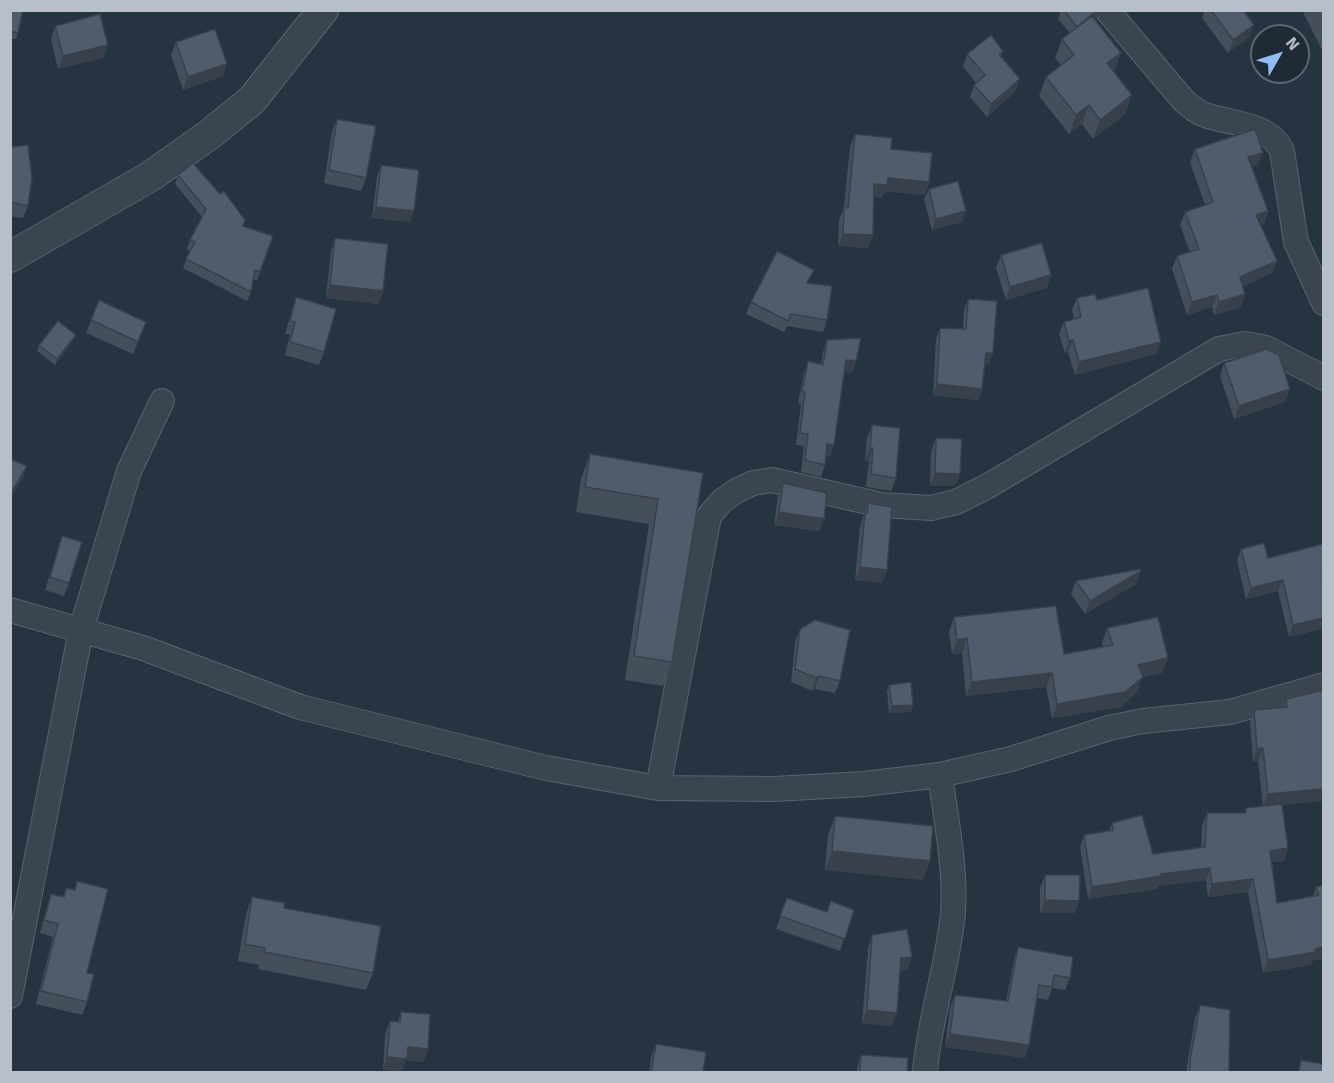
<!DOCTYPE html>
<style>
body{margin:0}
#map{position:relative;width:1334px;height:1083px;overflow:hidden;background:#263340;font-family:Signika,sans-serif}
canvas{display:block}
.frame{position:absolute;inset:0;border:12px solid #b7c0ca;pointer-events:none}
.north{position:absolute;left:1250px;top:24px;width:60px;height:60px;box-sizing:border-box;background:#1f2a35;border:2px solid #5c6671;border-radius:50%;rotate:51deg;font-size:16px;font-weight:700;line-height:24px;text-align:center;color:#b7c0ca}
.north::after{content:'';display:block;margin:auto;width:21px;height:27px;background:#91bdf5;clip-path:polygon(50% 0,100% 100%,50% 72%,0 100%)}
</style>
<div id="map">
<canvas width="1334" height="1083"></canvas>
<div class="frame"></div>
<div class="north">N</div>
</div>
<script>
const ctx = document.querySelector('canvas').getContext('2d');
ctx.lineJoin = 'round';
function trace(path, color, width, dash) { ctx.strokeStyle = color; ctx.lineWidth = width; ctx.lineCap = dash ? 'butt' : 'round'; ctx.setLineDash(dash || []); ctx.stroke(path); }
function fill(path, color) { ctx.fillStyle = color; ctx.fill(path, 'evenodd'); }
const minor = new Path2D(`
 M1107,10L1184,101C1191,107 1198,113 1208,116C1234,124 1270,124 1282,151L1296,242L1324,303
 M10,610L143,648L300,707L546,768L658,788L774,789L864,784L940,775L1011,759L1109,728L1143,721L1230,712L1324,685
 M658,788L709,516L722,501L736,491L753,483L772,480L881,505L931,508L956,502L988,486L1219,349L1245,344L1266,348L1324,378
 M10,996L81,630L129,471L162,401
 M925,1072C929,1019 948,967 953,913C956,869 946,819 940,775`);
const tertiary = new Path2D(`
 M10,257L151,176L210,134L252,100L323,10`);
trace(minor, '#58636d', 26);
trace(tertiary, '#58636d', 32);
trace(minor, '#3b4550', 24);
trace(tertiary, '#3b4550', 30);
fill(new Path2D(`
 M10,10L18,33L16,39L10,38Z
 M1061,10H1099L1095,20L1114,72L1125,114L1093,139L1082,124L1069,134L1039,96L1046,77L1061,65L1055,58L1062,39L1070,33L1058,19Z
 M1202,10H1246L1244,12L1249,37L1228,53L1202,18L1204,13Z
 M1302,10H1323V52Z
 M55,26L108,45L103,58L58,69L51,39Z
 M176,42L223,76L183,90L171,55Z
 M1003,51L1001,57L1015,92L987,117L970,97L974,85L976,83L963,66L967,54Z
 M337,119L366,178L361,191L324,183L332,131Z
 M855,134L891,149L929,182L925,195L885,191L882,198L874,197L873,235L868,248L838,246L839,220L844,207L850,147Z
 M10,147L28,206L23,218L10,216Z
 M1195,149L1258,165L1252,167L1268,211L1264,224L1261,225L1277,261L1272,273L1243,286L1241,307L1214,315L1212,307L1187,315L1172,269L1177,256L1190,252L1180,225L1185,212L1205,205L1190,162Z
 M381,165L410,222L372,218L377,176Z
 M178,175L243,226L273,236L257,280L253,279L251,292L247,301L183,268L190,251L187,249L190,240L202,217L175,184Z
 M929,189L966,211L962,222L932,230L924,200Z
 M335,238L383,291L378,304L326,298L331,251Z
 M1001,255L1051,275L1047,288L1006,300L996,268Z
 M809,283L827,320L823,332L787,326L784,332L746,314L751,302Z
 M296,297L324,352L319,365L285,355L290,335L285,334Z
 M1077,298L1097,300L1156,354L1075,375L1068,352L1065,353L1059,334L1064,322L1074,319L1072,310Z
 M968,299L989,364H985L982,389L978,400L933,395L936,339L940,328L963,329L964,310Z
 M91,320L141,335L133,354L86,333Z
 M76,335L73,341L55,365L37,351L39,345Z
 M827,340L856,361L852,373L845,372L830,456H826L825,465L821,477L801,472L804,446L796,445L801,404L798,403L804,373L808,361L821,364L823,352Z
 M1224,363L1285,402L1234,419L1220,376Z
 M872,425L896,478L891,491L866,487L869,461H865L867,438Z
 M936,438L960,474L955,486H930L931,451Z
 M590,454L703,473L672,662L663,686L625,680L649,524L576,512L581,479Z
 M783,483L824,519L819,531L774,525L778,496Z
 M868,503L887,570L882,583L855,580L860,526Z
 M62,536L69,583L64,596L45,590Z
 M1323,544L1289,637L1278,591L1246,599L1237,561L1241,549L1268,558Z
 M1076,581L1136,584L1085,614L1071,594Z
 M954,617L1064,654L1103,647L1102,643L1107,628L1168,658L1162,673L1142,677L1137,692L1120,707L1052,718L1046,687L966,696L962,653L952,654L949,632Z
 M800,629L840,681L835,693L815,689L812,691L791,682L795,642Z
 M889,685L913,705L911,712L889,713L887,691Z
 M1323,690L1282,805L1288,848L1284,861L1271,862L1277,903L1313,896L1316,887L1323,885V958L1312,961L1311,965L1263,973L1248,892L1208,897L1206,880L1158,886L1157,889L1088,899L1080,847L1084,835L1109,831L1112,823L1153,854L1201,848L1202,826L1207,813H1244L1246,808L1263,806L1258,761L1253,762L1250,723L1254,710L1283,707L1286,699Z
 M835,816L930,861L923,880L825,870L828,835Z
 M1045,875L1079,901L1075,913H1040V888Z
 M77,881L87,973V1002L82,1015L36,1004L53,937L40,933L47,907L51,894L63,897L66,888L74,890Z
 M252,897L373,973L366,990L258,969L259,965L238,961L246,914Z
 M787,898L827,912L854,910L840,951L776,929Z
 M872,935L912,957L907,970L900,971L892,1026L862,1023L868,948Z
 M1018,947L1070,978L1065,990L1052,988L1048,1000L1037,998L1025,1058L945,1047L950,1008L955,995L1006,1001L1014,960Z
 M1200,1005L1229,1072H1186L1195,1018Z
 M401,1012L424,1062L406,1060L402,1071L383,1070L385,1034L390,1021H398Z
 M656,1044L703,1072H649L651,1057Z
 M861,1055L907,1072H857V1068Z`), '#454f5c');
fill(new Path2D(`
 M1097,10H1099L1096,19L1073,38L1077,27Z
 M1254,25L1249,37L1228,53L1233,40Z
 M108,45L103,58L58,69L63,56Z
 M1121,53L1114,72L1100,82L1107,63Z
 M227,64L223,76L183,90L188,77Z
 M1020,79L1015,92L987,117L991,104Z
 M1132,95L1125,114L1093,139L1100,120Z
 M1089,105L1082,124L1069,134L1076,115Z
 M1263,153L1258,165L1244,170L1248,157Z
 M888,178L929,182L925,195L885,191L882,198L870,196L874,184Z
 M376,207L414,211L410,222L372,218Z
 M966,211L962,222L932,230L936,219Z
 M1268,211L1264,224L1252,228L1256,215Z
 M843,234L873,235L868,248L838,246Z
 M1277,261L1272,273L1235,289L1240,277Z
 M1051,275L1047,288L1006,300L1010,287Z
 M330,285L383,291L378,304L326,298Z
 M1245,294L1241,307L1214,315L1219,302Z
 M1217,295L1212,307L1187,315L1192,302Z
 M76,335L73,341L55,365L57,359Z
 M1073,340L1068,352L1065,353L1069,341Z
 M1161,342L1156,354L1075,375L1079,362Z
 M986,353H993L989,364H982Z
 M846,360L856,361L852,373L842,372Z
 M937,384L982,389L978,400L933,395Z
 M1290,389L1285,402L1234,419L1239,406Z
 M827,444L834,445L830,456L823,455Z
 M870,448H873L869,461H865Z
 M27,466L23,478L10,499V495Z
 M935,473L960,474L955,486H930Z
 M779,512L824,519L819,531L774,525Z
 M860,567L887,570L882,583L855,580Z
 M1141,571L1136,584L1085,614L1090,601Z
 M1283,580L1278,591L1246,599L1251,588Z
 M1323,618V629L1289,637L1293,625Z
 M967,638L962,653L952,654L957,640Z
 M1168,658L1162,673L1142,677L1137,692L1120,707L1052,718L1057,704L1138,665Z
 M1052,673L1046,687L966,696L972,682Z
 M819,676L815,689L812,691L816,678Z
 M913,705L911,712L889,713L892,706Z
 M1263,748L1258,761L1253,762L1257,749Z
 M1323,789V801L1263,807L1268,794Z
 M1288,848L1284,861L1265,863L1270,851Z
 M832,851L930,861L923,880L825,870Z
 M1210,868L1206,880L1158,886L1157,889L1088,899L1092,887L1161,874Z
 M1253,879L1248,892L1208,897L1212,884Z
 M1045,900L1079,901L1075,913H1040Z
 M1323,947V958L1312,961L1311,965L1263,973L1268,960Z
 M912,957L907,970L896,971L901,958Z
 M867,1010L897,1013L892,1026L862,1023Z
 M950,1034L1029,1045L1025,1058L945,1047Z
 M408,1047L428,1049L424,1062L406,1060L402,1071L383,1070L387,1057Z`), '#38404b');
const building = new Path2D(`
 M10,10H23L18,33L10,31Z
 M1064,10H1097L1077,27Z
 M1211,10H1243L1254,25L1233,40Z
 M100,14L108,45L63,56L55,26Z
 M1092,16L1121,53L1107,63L1132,95L1100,120L1089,105L1076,115L1046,77L1074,55L1062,39Z
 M215,29L227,64L188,77L176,42Z
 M991,35L1003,51L999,54L1020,79L991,104L974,85L985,75L967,54Z
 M337,119L376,126L366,178L329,170Z
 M1255,129L1263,153L1248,157L1268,211L1256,215L1277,261L1240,277L1245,294L1219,302L1217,295L1192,302L1177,256L1199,249L1185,212L1213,202L1195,149Z
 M855,134L892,138L891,149L932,153L929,182L888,178L887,185L874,184L873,235L843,234L844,207L848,208Z
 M28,145L32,178L28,206L10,202V147Z
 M193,163L220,194L224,191L245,220L243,226L273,236L260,272L255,270L251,292L186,259L195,242L190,240L206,209L178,175Z
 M381,165L419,170L414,211L376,207Z
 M958,181L966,211L936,219L929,189Z
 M335,238L388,244L383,291L330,285Z
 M1042,243L1051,275L1010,287L1001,255Z
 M777,251L814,270L807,283L832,286L827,320L791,314L788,321L751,302Z
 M1148,288L1161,342L1079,362L1073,340L1069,341L1064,322L1081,317L1077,298L1095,294L1097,300Z
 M296,297L336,309L324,352L290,342L295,322L290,321Z
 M968,299L997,301L993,353H986L982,389L937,384L940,328L966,329Z
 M99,300L146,322L138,342L91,320Z
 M58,321L76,335L57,359L39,345Z
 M861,338L856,361L846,360L834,445L827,444L825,465L805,460L808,434L800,433L805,392H802L808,361L823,365L827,340Z
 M1266,349L1279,355L1290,389L1239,406L1224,363Z
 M872,425L900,428L896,478L871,474L873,448H870Z
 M936,438L962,439L960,474L935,473Z
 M590,454L703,473L672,662L634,656L658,499L585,487Z
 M10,459L27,466L10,495Z
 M783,483L827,493L824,519L779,512Z
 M868,503L892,507L887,570L860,567L865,513H867Z
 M62,536L82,542L69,583L50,577Z
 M1264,543L1268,558L1323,544V574L1322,575L1323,580V618L1293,625L1283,580L1251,588L1241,549Z
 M1140,569L1141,571L1090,601L1076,581Z
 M1056,606L1064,654L1113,645L1107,628L1158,617L1168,658L1138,665L1143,677L1125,692L1057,704L1052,673L972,682L967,638L957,640L954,617Z
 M815,620L850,630L840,681L819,676L816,678L795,669L800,629Z
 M911,682L913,705L892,706L889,685Z
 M1323,690V789L1268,794L1263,748L1257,749L1254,710L1287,707L1286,699Z
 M1282,804L1288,848L1270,851L1277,903L1319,895L1316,887L1323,885V947L1315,949L1316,952L1268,960L1253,879L1212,884L1210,868L1161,874L1162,876L1092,887L1084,835L1113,830L1112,823L1142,815L1153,854L1205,847L1207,813H1246V808Z
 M835,816L933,826L930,861L832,851Z
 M1045,875H1080L1079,901L1045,900Z
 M77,881L108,889L87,973L94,974L87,1002L41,991L58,924L44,920L51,894L64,897L66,888L75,890Z
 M252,897L285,903L284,908L381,926L373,973L264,952L265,948L245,944Z
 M787,898L827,912L831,901L854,910L845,939L780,916Z
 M907,929L912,957L901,958L897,1013L867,1010L872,935Z
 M1018,947L1073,957L1070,978L1054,975L1052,987L1039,985L1029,1045L950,1034L955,995L1008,1001Z
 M1200,1005L1230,1010L1229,1072H1190V1060Z
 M401,1012L430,1014L428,1049L408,1047L407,1059L387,1057L390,1021L400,1022Z
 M656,1044L706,1052L703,1072H651Z
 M861,1055L908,1058L907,1072H860Z
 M1301,1060L1323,1064V1072H1296L1299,1070Z`);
fill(building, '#505c6b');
trace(building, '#38404b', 1.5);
</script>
